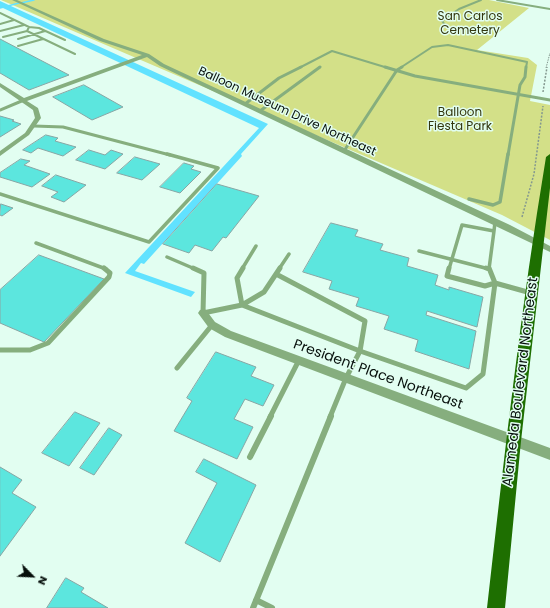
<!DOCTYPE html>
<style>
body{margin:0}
#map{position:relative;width:550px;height:608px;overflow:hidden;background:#e2fef1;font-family:Poppins,sans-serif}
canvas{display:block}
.north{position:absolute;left:12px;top:556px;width:40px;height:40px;-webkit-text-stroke:3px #e2fef1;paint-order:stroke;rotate:114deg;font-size:11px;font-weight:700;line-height:16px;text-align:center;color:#060f0b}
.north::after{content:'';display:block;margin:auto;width:14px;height:18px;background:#060f0b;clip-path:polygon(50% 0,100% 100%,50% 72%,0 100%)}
</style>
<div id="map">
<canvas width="550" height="608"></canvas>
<div class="north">N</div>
</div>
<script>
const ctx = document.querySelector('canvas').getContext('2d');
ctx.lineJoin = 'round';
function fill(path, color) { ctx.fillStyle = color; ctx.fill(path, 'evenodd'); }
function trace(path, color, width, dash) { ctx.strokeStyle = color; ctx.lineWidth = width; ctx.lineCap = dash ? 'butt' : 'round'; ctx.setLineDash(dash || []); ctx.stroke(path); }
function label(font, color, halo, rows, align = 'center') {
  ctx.font = font + ' Poppins,sans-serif'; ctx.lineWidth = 3; ctx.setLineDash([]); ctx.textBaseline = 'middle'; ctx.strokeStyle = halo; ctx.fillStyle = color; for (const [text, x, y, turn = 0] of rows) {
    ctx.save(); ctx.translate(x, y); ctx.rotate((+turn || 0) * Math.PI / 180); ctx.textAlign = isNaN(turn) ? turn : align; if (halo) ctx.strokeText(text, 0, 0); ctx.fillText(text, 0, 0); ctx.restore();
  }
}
fill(new Path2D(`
 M1,0H489L529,8L477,50L528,58L537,65L530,101L550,105V240L502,215Z`), '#d3e088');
fill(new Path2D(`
 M0,1L268,124L241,154L242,156L144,264L141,263L135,271L195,292L191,297L125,273L259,128L3,8H0Z`), '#61e2ff');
trace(new Path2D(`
 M21,3L34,0
 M0,8L19,3`), '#61e2ff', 1.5);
const building = new Path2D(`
 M0,39L69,75L29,90L0,73Z
 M84,85L123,107L92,120L53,97Z
 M0,116L14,120L12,121L21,124L0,137Z
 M46,135L58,138L55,141L76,147L63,156L38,148L31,153L23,150Z
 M89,150L105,155L111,150L123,154L105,169L76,160Z
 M135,157L160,164L142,180L117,173Z
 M21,159L30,161L24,165L50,174L32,187L0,177V173Z
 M184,163L194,166L191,169L201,172L180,193L160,187Z
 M56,175L86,185L64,202L51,197L58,192L42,186Z
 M217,184L259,196L226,238L223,237L212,251L195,245L189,253L163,244Z
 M1,204L13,208L2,216L0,215Z
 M331,223L358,230L355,236L383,244L380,250L409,258L407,266L438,275L435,285L449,290V287L483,297L477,327L427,311L426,315L476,331L469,369L415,351L418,340L384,329L389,316L356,306L359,298L329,289L332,281L303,272Z
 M39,255L104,279L44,342L0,323V290Z
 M216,352L256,367L251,376L274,385L263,406L245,399L234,419L253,427L237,459L174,431L192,401L187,398Z
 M75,412L100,423L69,466L42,453Z
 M109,428L122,435L94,475L80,468Z
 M204,459L256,485L220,562L185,543L217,483L196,472Z
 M0,467L22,480L12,493L36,507L0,556Z
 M66,578L84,588L81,592L108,608H47Z`);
fill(building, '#5ce6de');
trace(building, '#87a6a4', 1);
trace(new Path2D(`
 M546,68L550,53`), '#84988f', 1, [1.5, 1]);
trace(new Path2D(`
 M543,92L547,67
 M522,217L534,174L543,106`), '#84988f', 1.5, [2, 1.5]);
trace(new Path2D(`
 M497,0L550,9
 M0,13L29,27L39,28L65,40
 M0,24L14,20
 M446,26L442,21L459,9L481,0
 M29,27L27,31L75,54
 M0,31L24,25
 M3,37L27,31
 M18,39L45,31
 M18,46L43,39
 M299,68L332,51L388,68
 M319,68L320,67
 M400,68L432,47L448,45L527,62L526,68`), '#86ae7e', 2);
trace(new Path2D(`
 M385,67L415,76L550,100
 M245,104L279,78L301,67
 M0,110L24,100
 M260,111L320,67
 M34,126L63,127L170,155
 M344,151L397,70L402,67
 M508,155L520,85L525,77L526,67`), '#86ae7e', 3);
trace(new Path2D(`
 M0,194L149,242L218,168L167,154
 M469,199L493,205L500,202L508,154
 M494,231L495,222
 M36,243L106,269
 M419,251L489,269
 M167,257L195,269
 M242,269L256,246
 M279,269L289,254
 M449,269L462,225L494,231
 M489,269L494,231`), '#86ae7e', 3.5);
trace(new Path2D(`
 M193,268L204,273L203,313L242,305L360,351L346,378L330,417
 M243,268L237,278L242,305L264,292L280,268
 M449,268L447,276L485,286L495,283L489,268
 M486,268L489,269
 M276,274L365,321L360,351L466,388L483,374L495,283L531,293
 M0,350H30L48,343L109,277L110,273L104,268
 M177,368L212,325
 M270,417L299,360`), '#86ae7e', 5);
trace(new Path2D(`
 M250,457L271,416
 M256,600L272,608
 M253,608L331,416`), '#86ae7e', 6);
fill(new Path2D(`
 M12,0H17L104,39L149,54L164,64L510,225L550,246V252L160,66L147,57L27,101L38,108L41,118L29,135L0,156V151L25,133L35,118L33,110L0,87V83L24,98L142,55L100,41Z
 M203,309L206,310L215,322L231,331L550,448V460L225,337L209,328L198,313L200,310Z`), '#86ae7e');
fill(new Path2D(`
 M550,154V188L521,441L505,608H487C504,457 521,307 546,157Z`), '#1e6f01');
label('12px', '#33370f', '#e2fef1', [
 ["San Carlos",470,17],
 ["Cemetery",470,31],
 ["Balloon",460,113],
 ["Fiesta Park",460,127]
]);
label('12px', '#060f0b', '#e2fef1', [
 ["Balloon Museum Drive Northeast",287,112,25]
]);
label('14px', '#060f0b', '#e2fef1', [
 ["President Place Northeast",378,375,20],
 ["Alameda Boulevard Northeast",521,382,-83]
]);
</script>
